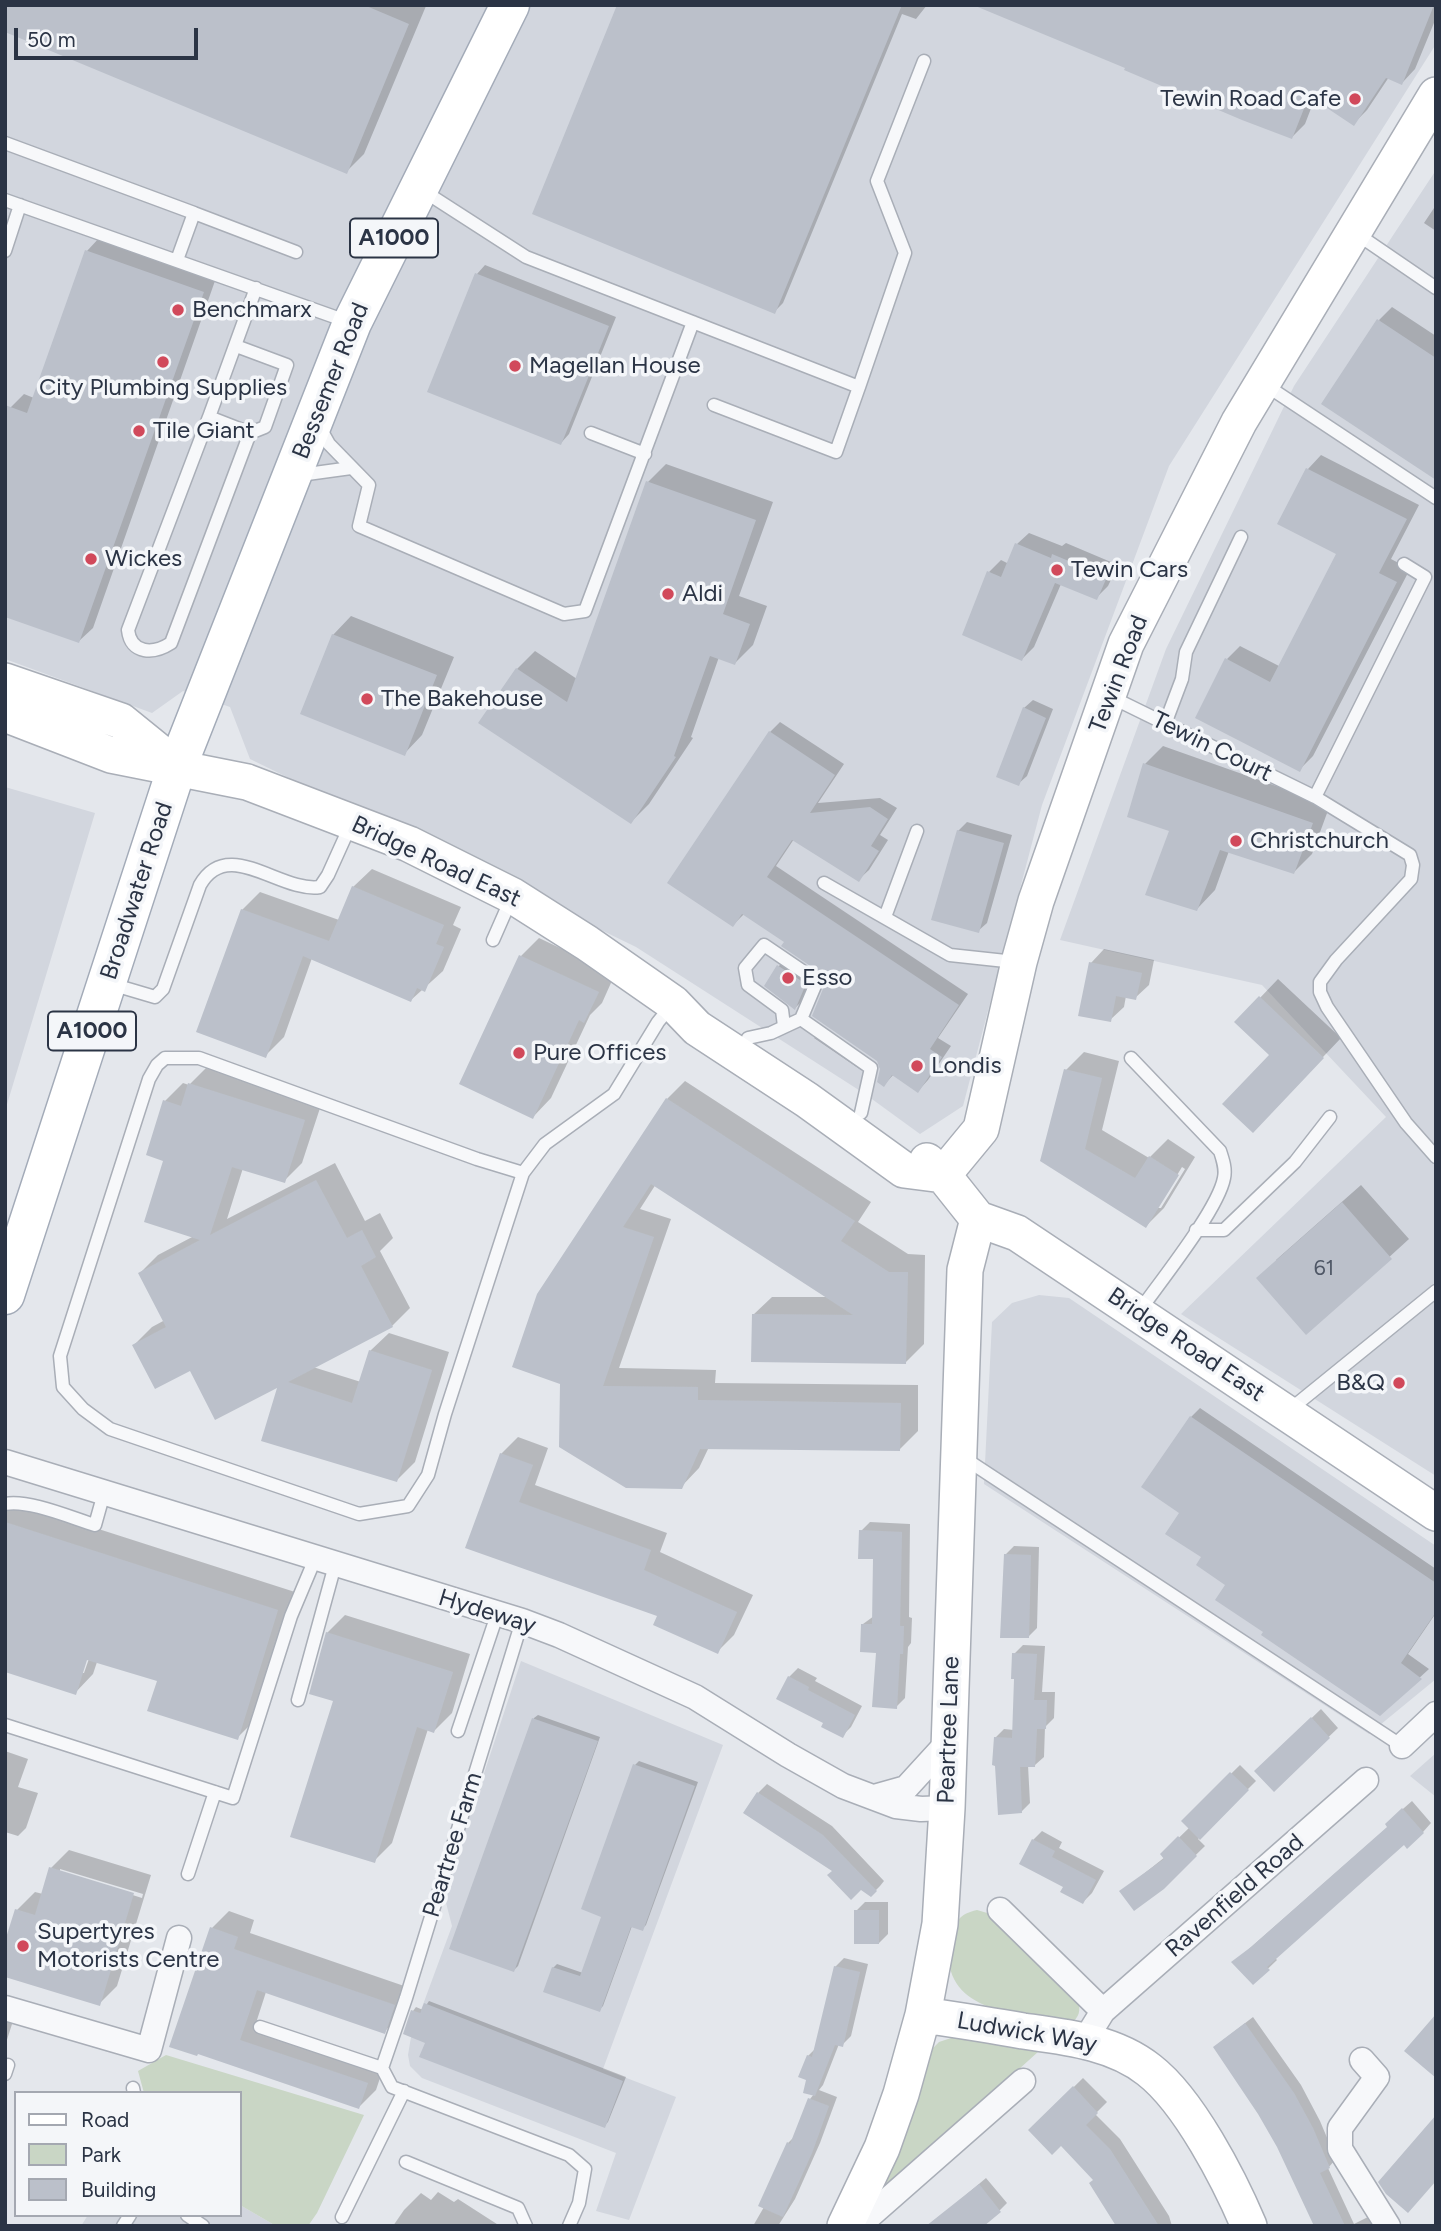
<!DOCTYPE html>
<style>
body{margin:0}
#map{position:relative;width:1441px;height:2231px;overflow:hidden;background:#e4e7ec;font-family:Figtree,sans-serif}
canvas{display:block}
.frame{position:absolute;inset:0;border:7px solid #2b3445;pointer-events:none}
.legend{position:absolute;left:14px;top:2091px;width:228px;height:126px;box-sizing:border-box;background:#f4f6f9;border:2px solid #a4a8b1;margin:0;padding:9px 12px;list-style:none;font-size:21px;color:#2b3445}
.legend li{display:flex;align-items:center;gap:14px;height:35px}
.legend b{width:35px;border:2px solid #a4a8b1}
.scale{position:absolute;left:14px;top:28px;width:184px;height:32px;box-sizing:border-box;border:4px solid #2b3445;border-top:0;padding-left:9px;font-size:21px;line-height:24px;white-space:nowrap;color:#2b3445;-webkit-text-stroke:5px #f4f6f9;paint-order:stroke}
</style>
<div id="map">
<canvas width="1441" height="2231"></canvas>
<div class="frame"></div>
<ul class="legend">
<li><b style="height:9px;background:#fff"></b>Road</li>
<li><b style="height:19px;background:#c9d6c5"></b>Park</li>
<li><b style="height:19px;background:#bbc0ca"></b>Building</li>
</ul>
<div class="scale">50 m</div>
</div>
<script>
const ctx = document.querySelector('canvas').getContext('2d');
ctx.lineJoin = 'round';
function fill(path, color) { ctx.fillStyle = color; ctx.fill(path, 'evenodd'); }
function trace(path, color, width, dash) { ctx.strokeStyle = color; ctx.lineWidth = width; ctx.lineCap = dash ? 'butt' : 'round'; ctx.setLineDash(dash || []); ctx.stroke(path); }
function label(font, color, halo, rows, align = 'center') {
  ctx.font = font + ' Figtree,sans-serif'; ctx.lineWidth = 7; ctx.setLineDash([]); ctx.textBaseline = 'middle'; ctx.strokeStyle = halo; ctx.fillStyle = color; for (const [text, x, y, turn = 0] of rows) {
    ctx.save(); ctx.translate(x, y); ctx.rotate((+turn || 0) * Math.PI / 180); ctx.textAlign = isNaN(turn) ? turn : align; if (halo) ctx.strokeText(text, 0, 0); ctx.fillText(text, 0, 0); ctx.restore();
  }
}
fill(new Path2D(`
 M5,5H1436V44L1169,466L1042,805L963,1106L920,1134L865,1094L636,947L250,759L230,707L183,691L152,713L5,659Z
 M1436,170V1476L1181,1314L1386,1117L1262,985L1060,940L1166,649L1294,386Z
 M5,787L95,813L5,1111Z
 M1039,1295L1069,1298L1436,1546V1679L1369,1734L984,1484L992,1322L1012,1303Z
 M521,1661L723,1745L603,2069L676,2097L629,2220L596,2211L616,2153L422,2078L410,2066L408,2055L411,2037L452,1926L444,1895Z
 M1436,1753V1797L1410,1776Z
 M240,2205L276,2226H81L88,2215H240Z`), '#d2d6de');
fill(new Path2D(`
 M977,1910L994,1915L1078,2001C1081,2011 1079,2017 1071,2024C1030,2016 955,2015 949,1962C949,1955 951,1947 952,1940C954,1922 959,1914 977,1910Z
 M957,2036L1040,2047L1039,2051L890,2186L884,2187L881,2183L929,2052L939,2042Z
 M166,2055L364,2115L317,2213L308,2226H276L240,2205V2093H144L138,2071Z`), '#c9d6c5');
fill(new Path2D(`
 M5,5H425L426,6L364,154L346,172Z
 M619,5H927L916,19L902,14L783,303L774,312Z
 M1003,5H1436V18L1415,69L1402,83L1389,77L1367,110L1354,123L1315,98L1305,124L1292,137L1127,67Z
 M1436,205V231L1424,223Z
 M100,237L216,278L93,628L79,641L10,408L24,394L34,398L87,251Z
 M485,265L616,317L569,434L561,443L430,391L477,274Z
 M1392,307L1436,336V478L1379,320Z
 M1321,455L1419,505L1391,559L1410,569L1313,756L1299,770L1227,659L1240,646L1279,666L1339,553L1280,523L1308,469Z
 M666,464L773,502L739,596L767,606L753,645L735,663L719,657L691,737L693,738L649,804L631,822L517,669L535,651L577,679L648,482Z
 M1029,533L1062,546L1066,543L1118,565L1108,586L1096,598L1061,584L1034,647L1022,659L989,572L1001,560L1009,564L1017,544Z
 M351,616L454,657L422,735L404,754L333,635Z
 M1033,700L1053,709L1027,776L1018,784L1024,708Z
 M780,722L844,764L818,803L880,798L897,808L880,835L888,840L869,870L858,880L794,839L776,866L968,994L938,1038L951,1046L928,1080L918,1091L894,1074L884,1085L878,1060L827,984L824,973L786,942L744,914L733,925L670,882L770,732Z
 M1163,746L1330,805L1312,854L1294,872L1229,851L1215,890L1197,909L1171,830L1145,764Z
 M967,822L1012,835L987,923L978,931L958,831Z
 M372,869L461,907L453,925L461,929L443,971L411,1000L312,958L284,1037L265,1056L242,910L260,892L339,920L353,887Z
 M539,938L615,974L602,1003L590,1015L551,1098L533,1117L521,956Z
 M1104,949L1154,960L1149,985L1135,998L1126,996L1124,1007L1110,1020L1091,963Z
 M787,957L814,975L804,999L795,1008L766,986L779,966Z
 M1278,979L1341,1038L1271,1112V1055L1237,1022Z
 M818,1035L863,1067L861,1070L814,1038Z
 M1084,1052L1119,1061L1102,1130L1149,1158L1168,1139L1195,1157L1164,1208L1146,1226L1042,1160L1066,1070ZM1182,1167L1185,1169L1161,1208H1157Z
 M208,1066L322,1102L302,1163L284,1181L243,1168L227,1219L335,1163L365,1221L380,1213L393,1238L380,1251L410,1308L392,1326L313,1367L361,1382L370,1351L389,1333L449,1352L415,1462L397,1480L280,1384L190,1369L134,1345L152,1327L165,1320L140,1273L158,1255L194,1236L165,1160V1101L183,1083L189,1085Z
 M685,1081L871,1202L858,1222L908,1254L925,1255L924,1344L906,1362L753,1315L772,1297H829L656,1184L640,1209L671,1219L619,1368L716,1370L715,1383L918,1385V1431L900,1449L709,1447L699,1468L681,1487L561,1382L667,1099Z
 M1361,1185L1409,1239L1307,1332L1276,1260Z
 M1200,1408L1436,1569V1613L1408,1654L1429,1669L1380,1714L1265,1632L1203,1557L1182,1512L1191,1417Z
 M518,1437L548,1448L535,1485L667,1533L660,1552L753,1595L734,1635L717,1652L659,1615L468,1547L501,1454Z
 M5,1499L295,1592L255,1720L237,1738L159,1680L97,1662L93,1674L75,1693L5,1670ZM88,1651L91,1653L84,1673H81Z
 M870,1522L910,1524L909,1617L912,1618L911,1643L908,1647L905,1698L896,1707L878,1651L863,1624L874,1616L875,1557L861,1531Z
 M1014,1546L1039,1547L1037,1628L1028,1637L1005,1555Z
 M345,1615L470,1654L452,1713L434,1731L428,1729L392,1843L374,1861L335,1700L327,1633Z
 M1023,1645L1045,1646L1042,1692H1055L1054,1718L1045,1727L1044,1757L1035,1765H1028L1030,1803L1021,1812L995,1738L1004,1729L1014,1730V1654Z
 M798,1668L817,1678L815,1681L862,1706L851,1727L843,1735L825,1722L789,1677Z
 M1321,1709L1338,1728L1274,1789L1257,1771Z
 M538,1715L600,1737L518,1966L514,1970L451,1948L534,1718Z
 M5,1751L28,1759L18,1787L38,1793L26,1828L18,1836L5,1832Z
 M639,1761L698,1782L646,1925L642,1929L632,1926L603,2006L599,2010L553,1968L557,1964L583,1973L603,1916L635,1765Z
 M1240,1765L1256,1781L1198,1839L1205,1846L1163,1887L1122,1891L1165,1857L1162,1854L1190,1827L1183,1821Z
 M767,1784L832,1826L884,1881L880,1886L871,1895L834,1870L758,1793Z
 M1412,1801L1431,1823L1423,1832L1404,1843L1275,1958L1277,1960L1253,1983L1234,1962L1389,1826L1396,1815Z
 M1042,1831L1062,1842L1059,1848L1104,1871L1092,1893L1083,1902L1066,1886L1033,1840Z
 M69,1850L151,1875L117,1986L99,2004L17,1910L35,1892L43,1894L51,1868ZM60,1869L143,1894L142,1898L60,1872Z
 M865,1902H888V1934L879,1943L856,1911Z
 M229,1911L254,1920L250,1933L410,1988L401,2015L384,2032L266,1992L256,2023L384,2066L376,2090L359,2107L198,2052L212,1928Z
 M844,1958L868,1964L851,2036L842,2045L839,2044L823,2085L819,2090L837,2097L820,2143L795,2199L778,2226H753L764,2207L788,2143L795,2136L810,2099L814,2094L808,2056L816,2048L835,1967Z
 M429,2001L626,2077L608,2122L604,2126L427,2042L413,2011L416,2007L423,2010Z
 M1253,2017L1301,2085L1320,2121L1336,2159L1328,2168L1354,2224L1372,2215L1376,2226H1315L1279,2146L1223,2040Z
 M5,2019L13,2021L5,2046Z
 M1083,2078L1107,2102L1095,2114L1120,2139L1169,2216L1172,2226H1118L1095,2179L1061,2144L1030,2130Z
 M986,2178L1007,2203L1000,2210L980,2226H929Z
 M438,2192L454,2202L458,2199L500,2226H393L404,2210L421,2193L431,2200Z`), '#0003');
fill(new Path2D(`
 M5,5H364L409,24L347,174L5,32Z
 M617,5H902L775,314L532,214Z
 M973,5H1434L1402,85L1386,78L1354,126L1309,96L1292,139L1242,120L1124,70L1125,68Z
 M85,250L204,292L79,643L5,617V405L27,413Z
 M475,273L609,326L561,445L427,392Z
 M1377,319L1436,358V480L1321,404Z
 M1306,468L1407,519L1379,573L1397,582L1300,772L1195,718L1225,658L1270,682L1336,554L1277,524Z
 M646,481L756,520L723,614L750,624L735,665L710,656L674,756L676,757L631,824L478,723L516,668L567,702Z
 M1015,543L1051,558L1052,554L1107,577L1097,600L1055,583L1022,661L962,635L987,571L1001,577Z
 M332,634L437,675L405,756L300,714Z
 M1023,707L1046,718L1019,786L996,777Z
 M769,731L835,775L810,813L870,807L888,819L871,846L879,851L859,882L792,840L767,877L959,1005L930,1049L942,1057L918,1093L892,1075L884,1087L877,1082L880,1069L877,1061L812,1016L825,984L822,974L781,946L784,942L742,914L733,927L667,883Z
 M1143,763L1313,823L1294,874L1220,850L1197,911L1145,895L1169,831L1127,817Z
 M957,830L1004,843L979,933L931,920Z
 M352,886L444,925L436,944L444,947L425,992L417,988L411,1002L303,956L266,1058L196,1032L241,909L329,941Z
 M519,955L599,992L584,1023L579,1020L533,1119L459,1084Z
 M1089,962L1142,973L1136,1000L1116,996L1111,1022L1078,1016Z
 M777,965L806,984L795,1010L764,986Z
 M1259,996L1324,1058L1253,1133L1222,1104L1269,1055L1234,1022Z
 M1064,1069L1102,1078L1085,1149L1135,1178L1149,1156L1179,1175L1146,1228L1040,1161Z
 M188,1083L305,1120L285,1183L232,1167L210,1235L316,1180L347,1238L362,1230L376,1257L361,1266L393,1327L288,1382L352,1403L369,1350L432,1370L397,1482L261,1441L277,1388L215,1420L190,1371L155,1389L132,1345L166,1327L138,1273L200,1240L144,1222L163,1161L146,1155L163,1100L181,1106Z
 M666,1098L855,1221L841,1241L889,1272H908L906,1364L751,1362L752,1314L853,1315L651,1184L623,1227L654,1237L603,1386L698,1387V1400L901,1403L900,1451L700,1449L682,1489L626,1488L559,1447L560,1384L512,1367L537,1294Z
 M1342,1202L1392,1259L1306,1335L1256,1278Z
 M1190,1416L1436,1583V1612L1401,1663L1422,1679L1380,1716L1261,1635L1263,1632L1215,1600L1225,1585L1196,1565L1201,1557L1165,1534L1179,1513L1141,1487Z
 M500,1453L533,1465L519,1502L651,1550L644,1570L737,1612L718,1654L653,1625L657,1616L465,1548Z
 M5,1522L278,1610L238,1740L147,1711L157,1681L87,1660L76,1695L5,1672Z
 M859,1530L902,1532L900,1626H904L903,1654H900L897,1709L872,1707L876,1653L860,1652L861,1624H872L873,1559H858Z
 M1004,1554L1031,1555L1029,1638H1000Z
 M326,1632L453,1672L434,1733L417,1727L375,1863L290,1837L333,1701L309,1694Z
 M1012,1653L1037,1654L1034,1700H1047L1046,1729H1037L1035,1767H1020L1022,1813L998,1815L995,1766L992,1765L994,1737L1012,1738L1014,1679H1011Z
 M788,1676L809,1687L808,1690L855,1715L843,1738L821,1727L823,1723L776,1699Z
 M1311,1717L1330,1738L1274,1792L1254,1771Z
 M532,1718L598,1741L514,1972L449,1949Z
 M633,1764L695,1786L643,1931L631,1927L600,2012L543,1992L552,1967L580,1976L601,1917L581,1909Z
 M1230,1772L1249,1790L1200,1840L1181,1821Z
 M757,1792L823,1835L877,1891L871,1897L861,1890L851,1900L827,1875L832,1871L743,1813Z
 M1402,1808L1424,1833L1407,1849L1404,1845L1267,1967L1270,1970L1253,1985L1231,1962L1251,1947L1387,1827L1385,1824Z
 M1178,1836L1197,1856L1164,1889L1134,1911L1119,1891L1164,1859L1160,1854Z
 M1032,1839L1055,1851L1052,1857L1096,1880L1083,1904L1060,1892L1063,1887L1019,1864Z
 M49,1867L134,1893L100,2006L5,1977V1941L15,1909L35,1915Z
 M854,1910H879V1944H854Z
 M210,1927L238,1937L234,1949L395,2005L385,2034L257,1990L240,2040L368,2083L359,2109L198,2054L197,2056L169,2047Z
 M834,1966L860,1972L843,2047L835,2045L815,2096L803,2093L806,2080L798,2077L807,2055L812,2057Z
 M424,2003L623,2081L605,2128L419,2057L425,2043L403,2034L411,2010L420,2013Z
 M1436,2014V2078L1404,2051Z
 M1245,2023L1294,2093L1313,2128L1330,2168L1320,2173L1345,2226H1314L1277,2147L1258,2114L1213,2047Z
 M1073,2086L1098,2113L1086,2125L1110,2149L1159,2226H1116L1089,2183L1093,2180L1061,2146L1052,2155L1028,2130Z
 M808,2098L829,2106L812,2153L783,2217L758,2206L787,2142L790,2144Z
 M1436,2115V2181L1408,2213L1386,2194L1378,2182Z
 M979,2184L1001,2212L984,2226H926Z`), '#bbc0ca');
const lane = new Path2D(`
 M5,143L194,213L177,260
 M422,190L526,257L859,387L905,253L877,181L924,61
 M5,200L349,322
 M194,213L296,252
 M1357,234L1436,288
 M5,251L20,205
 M236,346L287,365L265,427L250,433L209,417L256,288
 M1264,384L1436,498
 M714,405L836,452L859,387
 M209,417L128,630C131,655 154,654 171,643L250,433
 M320,428L329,444L369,485L359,526L564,614L585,611L693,322
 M591,433L645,454
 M300,475L351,468
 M1109,696L1315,797L1410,855L1413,865L1411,879L1336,960L1320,982V992L1327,1007L1406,1123L1436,1157
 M1165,724L1182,679L1186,652L1241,537
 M1315,797L1425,577L1404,564
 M824,883L950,955L1015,962
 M885,917L917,831
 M493,940L511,899
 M111,984L155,997L163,989L200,885C228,836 280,893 320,887L328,875L351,824
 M784,1026L782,1010L748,985L745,968L764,945L817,981L801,1019
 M748,1038L771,1033L801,1019L871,1068L861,1113
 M1131,1058L1220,1151C1223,1160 1226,1169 1224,1178C1218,1210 1159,1283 1138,1313
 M523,1173L477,1159L199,1058H165L157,1065L149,1079L60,1356L63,1387L83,1409L110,1429L359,1514L408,1506L428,1475L445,1414L523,1173L545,1144L614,1094L658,1022L671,1006
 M1196,1230H1224L1295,1162L1330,1117
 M1287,1412L1436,1291
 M964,1458L1402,1746
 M5,1504C28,1499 72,1518 95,1525L104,1493
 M298,1700L335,1565
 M5,1725L233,1798L291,1616L315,1559
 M458,1731L497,1615
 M188,1874L215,1792
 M260,2027L382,2068L392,2087L569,2155L585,2169L579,2203L569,2226
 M382,2068L406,1998L522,1621
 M5,2074L8,2065
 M133,2088L134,2093
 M406,2162L518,2208L526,2226
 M187,2215L203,2226
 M342,2217L404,2091
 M123,2226L130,2215`);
const street = new Path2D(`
 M5,1462L522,1621L559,1635L695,1697L788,1755L843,1786L896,1806L921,1809L947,1808
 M1402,1746L1436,1714
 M874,1797L906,1788L949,1741
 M1000,1910L1103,2011
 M5,2008L149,2050L179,1938
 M1085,2040L1103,2011L1366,1780
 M1362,2060L1377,2077L1340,2128V2149L1388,2226
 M858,2226L1023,2081`);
const secondary = new Path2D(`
 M5,681L121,721L174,764
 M5,714L111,755L247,782L409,844L513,896L587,943L673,1003L697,1028L807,1100L904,1170L943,1175
 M927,1161L943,1175L978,1219L1017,1233L1436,1513
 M943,1175L981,1129L1019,962L1036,901L1126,644L1239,422L1436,95
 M923,2015C957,2020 990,2025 1023,2031C1066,2037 1114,2042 1149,2070C1189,2101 1229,2179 1249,2226
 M845,2226L882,2148L901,2094L923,2015L940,1924L947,1808L965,1270L978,1219`);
const primary = new Path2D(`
 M5,1295L177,767L352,323L510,5`);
trace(lane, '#a9aeb7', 15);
trace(street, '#a9aeb7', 27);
trace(secondary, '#a9aeb7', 38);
trace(primary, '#a3abb8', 41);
trace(lane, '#f7f8fa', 12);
trace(street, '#f7f8fa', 24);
trace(secondary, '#fff', 35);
trace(primary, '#fff', 38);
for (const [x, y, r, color] of [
 [1355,99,7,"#d1495b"],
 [178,310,7,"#d1495b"],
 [163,362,7,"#d1495b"],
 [515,366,7,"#d1495b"],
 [139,431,7,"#d1495b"],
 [91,559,7,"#d1495b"],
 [1057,570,7,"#d1495b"],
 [668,594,7,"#d1495b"],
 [367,699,7,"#d1495b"],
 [1236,841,7,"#d1495b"],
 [788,978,7,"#d1495b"],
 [519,1053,7,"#d1495b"],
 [917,1066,7,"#d1495b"],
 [1399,1383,7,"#d1495b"],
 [23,1946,7,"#d1495b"]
]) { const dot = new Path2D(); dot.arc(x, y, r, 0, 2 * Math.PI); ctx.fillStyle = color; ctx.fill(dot); trace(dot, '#f4f6f9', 2.5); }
label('21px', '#4f5766', null, [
 ["61",1324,1269]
]);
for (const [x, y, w] of [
 [394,238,88],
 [92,1031,88]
]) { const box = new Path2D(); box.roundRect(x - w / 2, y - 19.5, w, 39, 5); ctx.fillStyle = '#f4f6f9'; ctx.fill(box); trace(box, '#2b3445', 2); }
label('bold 23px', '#2b3445', null, [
 ["A1000",394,238],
 ["A1000",92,1031]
]);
label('24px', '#2b3445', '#f4f6f9', [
 ["Tewin Road Cafe",1341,99,"right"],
 ["Benchmarx",192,310],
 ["Magellan House",529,366],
 ["City Plumbing Supplies",163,388,"center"],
 ["Tile Giant",153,431],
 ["Wickes",105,559],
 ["Tewin Cars",1071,570],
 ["Aldi",682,594],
 ["The Bakehouse",381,699],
 ["Christchurch",1250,841],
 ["Esso",802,978],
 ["Pure Offices",533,1053],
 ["Londis",931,1066],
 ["B&Q",1385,1383,"right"],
 ["Supertyres",37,1932],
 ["Motorists Centre",37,1960]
], 'left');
label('24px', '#2b3445', '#f4f6f9', [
 ["Bessemer Road",331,381,-68],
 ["Tewin Road",1119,674,-69],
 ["Tewin Court",1212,747,26],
 ["Bridge Road East",436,862,25],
 ["Broadwater Road",137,891,-72],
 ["Bridge Road East",1186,1345,34],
 ["Hydeway",487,1612,17],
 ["Peartree Lane",949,1730,-88],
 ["Peartree Farm",453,1845,-73],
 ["Ravenfield Road",1235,1896,-41],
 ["Ludwick Way",1027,2033,10]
]);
</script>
